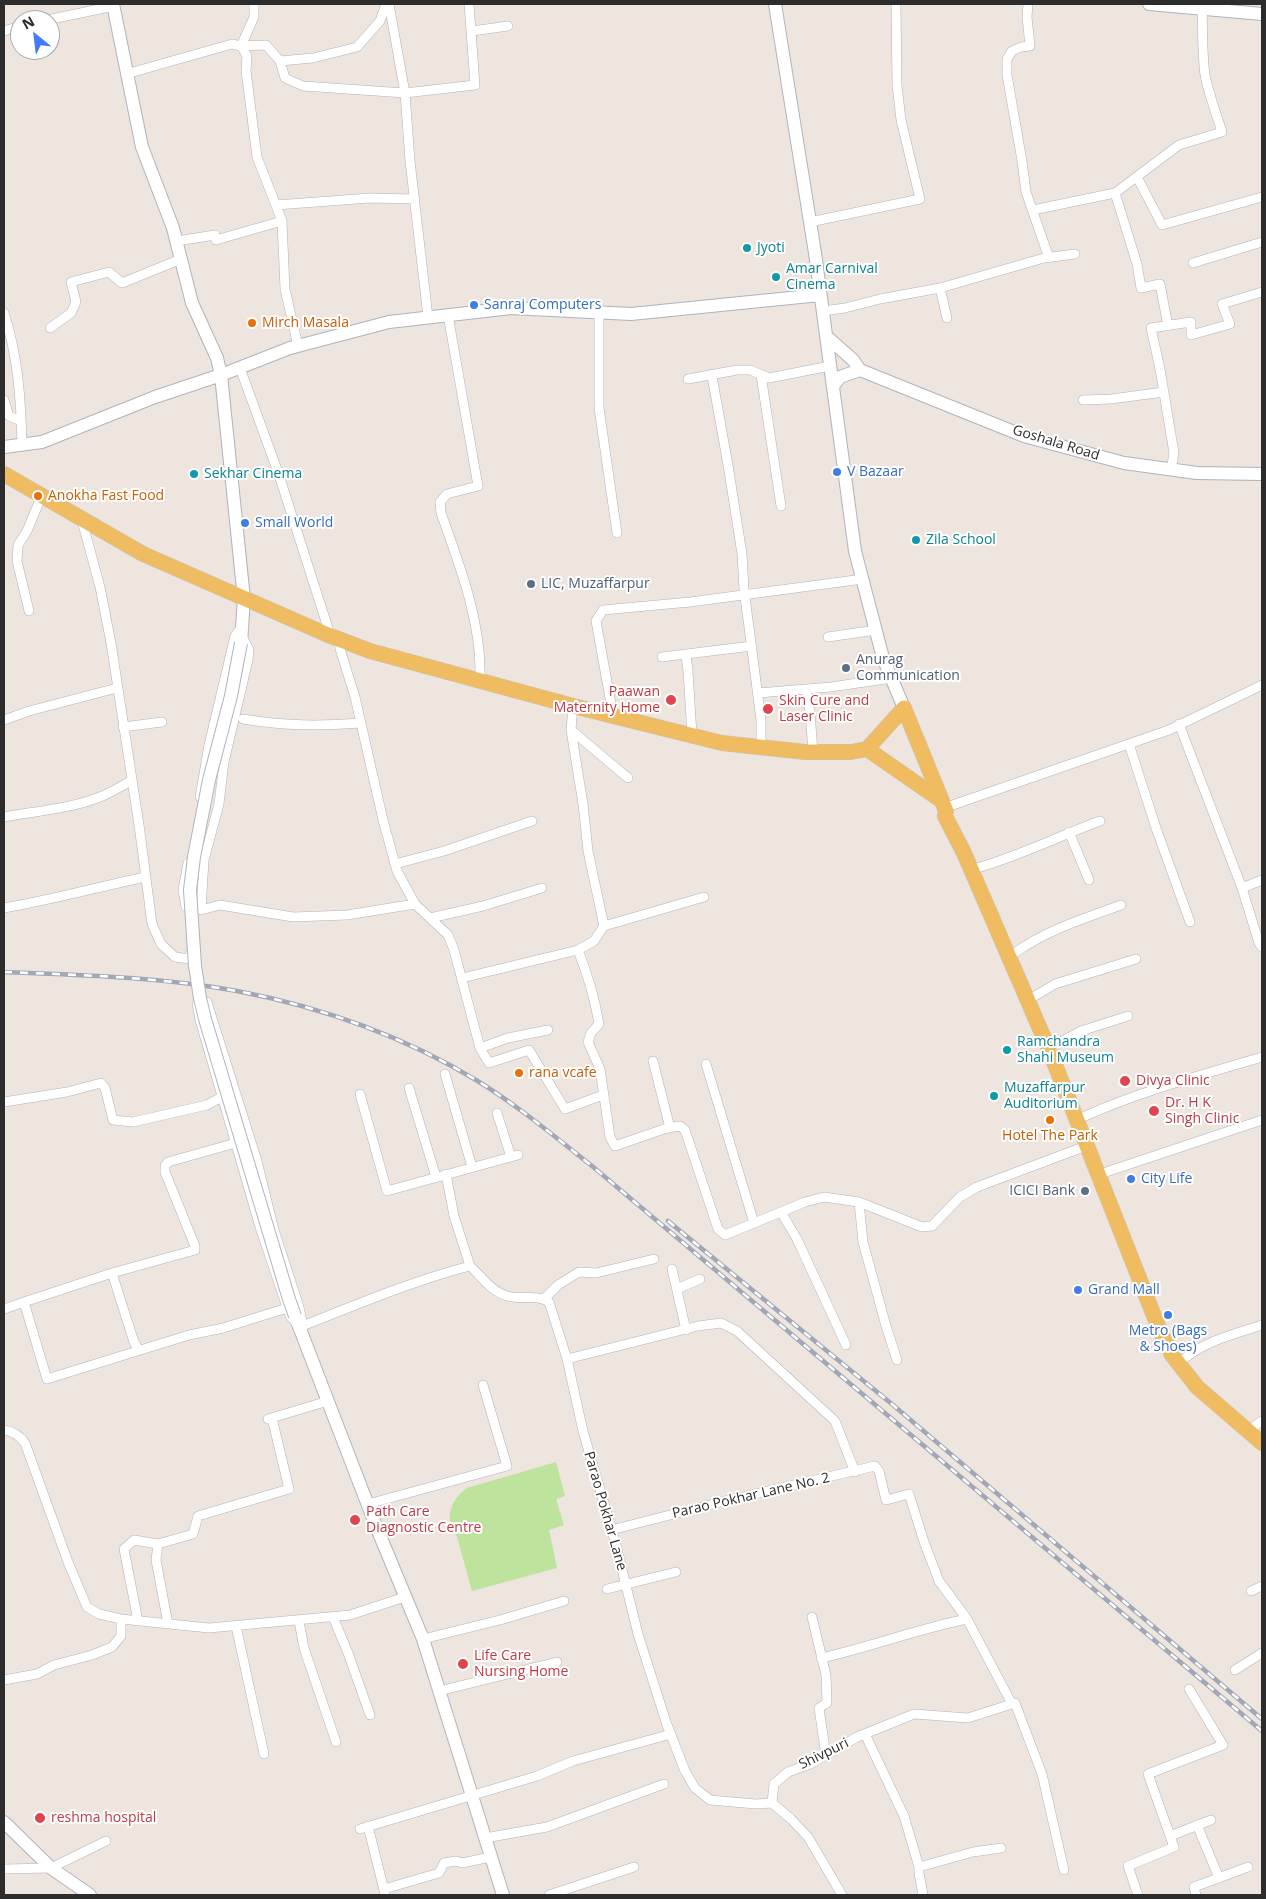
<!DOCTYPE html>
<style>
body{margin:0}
#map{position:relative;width:1266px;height:1899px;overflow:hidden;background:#eee5df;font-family:"Open Sans",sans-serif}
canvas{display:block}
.frame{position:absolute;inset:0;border:5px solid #2c2c2c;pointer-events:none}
.north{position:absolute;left:10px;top:10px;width:50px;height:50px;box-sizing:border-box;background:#fff;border:1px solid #ababab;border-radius:50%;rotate:331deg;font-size:14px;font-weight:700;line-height:20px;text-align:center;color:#2c2c2c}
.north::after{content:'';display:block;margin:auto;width:18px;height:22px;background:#427cf8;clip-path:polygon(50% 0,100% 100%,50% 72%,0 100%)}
</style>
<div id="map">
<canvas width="1266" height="1899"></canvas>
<div class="frame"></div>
<div class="north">N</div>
</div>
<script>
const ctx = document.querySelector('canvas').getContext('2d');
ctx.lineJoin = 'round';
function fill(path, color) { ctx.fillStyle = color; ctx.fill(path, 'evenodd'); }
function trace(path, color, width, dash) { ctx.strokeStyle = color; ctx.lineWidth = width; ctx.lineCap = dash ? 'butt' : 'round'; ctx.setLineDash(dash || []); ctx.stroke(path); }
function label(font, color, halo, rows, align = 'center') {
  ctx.font = font + ' "Open Sans",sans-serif'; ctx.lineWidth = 4; ctx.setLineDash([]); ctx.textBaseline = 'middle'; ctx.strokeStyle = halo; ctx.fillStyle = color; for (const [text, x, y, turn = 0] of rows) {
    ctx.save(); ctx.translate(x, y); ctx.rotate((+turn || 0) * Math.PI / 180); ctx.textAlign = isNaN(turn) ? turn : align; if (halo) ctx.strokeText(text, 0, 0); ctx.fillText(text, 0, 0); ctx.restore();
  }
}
fill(new Path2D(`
 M556,1462L565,1496L556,1499L564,1525L549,1530L557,1568L472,1591L457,1537C444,1519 450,1500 467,1488Z`), '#bee39c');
const street = new Path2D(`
 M254,4V17L241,46L266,45L280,61L313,58L357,47L380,21L386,4
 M389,4L405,93L410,161L428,317
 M1028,4L1027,17L1030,46L1021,47L1012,51L1007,59V75L1022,161L1026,192L1049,258
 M47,20L114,6
 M4,31L20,26
 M472,31L508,26
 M280,61L285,78L303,86L405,93L475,85L469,4
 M126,74L232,44L241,46L247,56L246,71L257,157L282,221L285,289L298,346
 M1137,177L1162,225L1262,197
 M1115,193L1179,145L1222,132C1216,113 1209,95 1205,75C1202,53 1203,30 1202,7
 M276,205L370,198L415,199
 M1033,210L1115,193L1137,264L1141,288L1160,284L1168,326
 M810,222L920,199L901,120L897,85L896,4
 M177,241L215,235L216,240L282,221
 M1193,263L1262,242
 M940,288L947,318
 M823,311L845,308L880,299L940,288L1044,258L1075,254
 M4,313C18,356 21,400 22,445
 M599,313V408L617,533
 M448,315L478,486L447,494L440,502L441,513C460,566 482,623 480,680
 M50,328L71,313L76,302L71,282L109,272L122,283L181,259
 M240,368L279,475L328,628V635
 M761,375L781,506
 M712,376L728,465L742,554L744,589L761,720V747
 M688,379L737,370H750L769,378L830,366
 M4,400L9,416L21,421
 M1083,400L1111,399L1164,392
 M1171,470L1174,453L1160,369L1151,328L1191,322V335L1230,324L1222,304L1262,292
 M81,517L100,587L111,643L139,825L152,924L161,944L175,957L190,959L191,950
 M29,611L17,561L18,545L27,531L42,495
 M242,636L249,650L248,660L224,762L219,804L204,860L201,910L220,905L293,917L347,915L415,904
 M828,637L876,630
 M339,639L340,649L355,697L383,820L397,871L415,904L448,935L454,950L480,1048L489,1063L529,1050L565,1109L603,1095
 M686,655L688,671L692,735
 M662,657L752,646
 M806,690L810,712L813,752
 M758,693L831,687L892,678
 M613,715L596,621L603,610L690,602L863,579
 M243,719C285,726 319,726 361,723
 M4,720L29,711L117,688
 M1179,724L1242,888L1259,943L1262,947
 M123,727L162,722
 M571,730L628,778
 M1129,744L1156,828L1190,922
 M200,797L209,745L235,636L241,628
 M944,808L1169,730L1262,685
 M4,817C36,811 69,809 100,797C111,793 121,786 131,781
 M1069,832L1089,880
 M395,864L444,851L532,821
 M977,868C1019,856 1059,836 1100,821
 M1242,888L1262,880
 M186,907L183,890L188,863
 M4,908C52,900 98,887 145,877
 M430,918L483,906L542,888
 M604,926L704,897
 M578,950C587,973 595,999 599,1024L591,1033L588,1042L600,1069L610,1137L615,1146L667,1128L680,1126L685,1130L718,1229L725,1235L805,1202L824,1197L859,1202L922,1227L932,1226L960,1197L977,1187L1086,1146
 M1016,952C1047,930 1085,918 1121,905
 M462,978L578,950L594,941L604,926L588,851L583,804L571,730L573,706
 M1035,996L1055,984L1136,959
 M207,1002L257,1161L274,1230L299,1307L302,1322L300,1327L290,1316L260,1227L200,1020L197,1004Z
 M1055,1045L1081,1031L1128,1016
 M480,1048L508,1038L548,1030
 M653,1061L670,1128
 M706,1064L754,1223
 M445,1074L472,1167
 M409,1088L436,1177
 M360,1094L387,1191L518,1155
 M4,1102L67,1092L101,1083L105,1088L113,1120L133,1122L207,1105L227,1094
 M497,1113L511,1157
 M1083,1117C1141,1091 1202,1075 1262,1057
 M250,1139L168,1162L165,1166V1172L195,1246V1250L112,1273L24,1302L47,1379L189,1335L223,1328L287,1308
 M1106,1172L1262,1120
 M446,1174L454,1216L470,1266
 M859,1202L863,1242L886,1326L897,1360
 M781,1212L797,1239L846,1345
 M672,1269L686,1330
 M112,1273L134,1342L139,1350
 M677,1289L700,1279
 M544,1299L558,1285L579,1272L596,1273L654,1259
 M4,1309L24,1302
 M300,1327C356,1305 412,1281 470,1266C481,1276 492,1292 507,1296C519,1300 539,1294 549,1302L567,1359L583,1431L615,1541L638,1634L666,1722L685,1771L695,1788L710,1800L756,1804L772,1803L791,1819L808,1837L842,1895
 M1185,1358C1208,1340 1235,1334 1262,1325
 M567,1359L698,1326L721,1323L737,1331L835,1421L855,1472
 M268,1419L328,1401
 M1255,1426L1262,1421
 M4,1430C12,1431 20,1436 25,1443L68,1562L87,1607L99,1614L121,1619L209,1628L350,1615L405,1597
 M368,1504L507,1466L483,1385
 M611,1530L725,1501L875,1466L879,1471L886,1500L909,1494L924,1542L939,1581L967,1619L1012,1704
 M607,1589L676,1572
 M1251,1591L1262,1586
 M333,1617L348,1653L370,1715
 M812,1617L826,1675L827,1703L819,1708L826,1756
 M138,1621L124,1549L134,1540L158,1544
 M299,1621L304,1648L336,1742
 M168,1624L156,1560L158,1544L193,1534L198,1516L289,1489L272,1418
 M236,1626L264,1754
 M423,1639L500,1620L564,1601
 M821,1658C871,1647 917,1629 967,1619
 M1235,1670L1262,1653
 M4,1680L37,1674L54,1665L92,1655L112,1647L121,1636V1619
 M439,1691L557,1662
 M865,1734L904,1816L919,1867V1873L923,1895
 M772,1803L774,1784L788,1772L810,1764L857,1737L914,1714L968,1718L1015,1703L1042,1774L1064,1870
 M1197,1825L1219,1878
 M368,1826L385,1894
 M360,1829L537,1776L573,1761L671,1734
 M1170,1836L1211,1820
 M485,1838L547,1827L664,1784
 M919,1867L973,1852L1001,1848
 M4,1869L51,1868L106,1841
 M384,1889L439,1873L444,1863L456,1861L462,1863L491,1857
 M549,1895L634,1867
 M1138,1895L1128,1866L1174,1847L1148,1774L1223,1745L1189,1689
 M1196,1895L1194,1887L1248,1867`);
const secondary = new Path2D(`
 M113,4L142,147L173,228L192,303L217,358L221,375L244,599L241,643
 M775,4L815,253L855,551L883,658L904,708
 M1149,4L1262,14
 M826,336L853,360L860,370L1024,436L1124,463L1197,473L1262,474
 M833,386L840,377L860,370
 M4,447L42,442L155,397L221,375L290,348L389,322L511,308L631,314L820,295
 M295,1316L376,1526L423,1639L503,1895
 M4,1822L51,1868L90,1895`);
const primary = new Path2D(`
 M4,474L143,554L328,635L370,651L573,706L722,743L805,752H851L867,749L904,708L946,811L945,816L964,853L1050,1052L1158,1326L1172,1355L1197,1387L1262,1443
 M867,749L942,801`);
trace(street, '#afb3bc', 10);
trace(secondary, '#afb3bc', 14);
trace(primary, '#c4c4c4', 16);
trace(street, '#fff', 9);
trace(secondary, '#fff', 12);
trace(primary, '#f0bc62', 15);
const rail = new Path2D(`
 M4,972C81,975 160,977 237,991C321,1007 403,1036 476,1080C517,1105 554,1136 592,1166L1262,1731
 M668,1221L893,1405L1262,1719`);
trace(rail, '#a1a7b6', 4.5);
trace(rail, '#fff', 2.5, [8]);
const secondaryBridge = new Path2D(`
 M241,643L231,696L209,780L194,857L190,890L195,966L200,998L205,1019L288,1296L295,1316`);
trace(secondaryBridge, '#afb3bc', 14, []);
trace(secondaryBridge, '#fff', 12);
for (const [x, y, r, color] of [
 [747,248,5,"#0f9aa8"],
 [776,277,5,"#0f9aa8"],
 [474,305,5,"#3f7fe0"],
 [252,323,5,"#e8710a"],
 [837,472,5,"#3f7fe0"],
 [194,474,5,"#0f9aa8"],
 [38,496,5,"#e8710a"],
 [245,523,5,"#3f7fe0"],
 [916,540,5,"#0f9aa8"],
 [531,584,5,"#5c6f8a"],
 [846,668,5,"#5c6f8a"],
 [671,700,6,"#e0444e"],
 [768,709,6,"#e0444e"],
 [1007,1050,5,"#0f9aa8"],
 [519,1073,5,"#e8710a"],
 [1125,1081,6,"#e0444e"],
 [994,1096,5,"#0f9aa8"],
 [1154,1111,6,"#e0444e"],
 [1050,1120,5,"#e8710a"],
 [1131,1179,5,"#3f7fe0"],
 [1085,1191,5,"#5c6f8a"],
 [1078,1290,5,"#3f7fe0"],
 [1168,1315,5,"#3f7fe0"],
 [355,1520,6,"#e0444e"],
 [463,1664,6,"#e0444e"],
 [40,1818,6,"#e0444e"]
]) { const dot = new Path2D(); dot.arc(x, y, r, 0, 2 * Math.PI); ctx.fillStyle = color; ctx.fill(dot); trace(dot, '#fff', 2); }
label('14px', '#0d838f', '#fff', [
 ["Jyoti",757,248],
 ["Amar Carnival",786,269],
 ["Cinema",786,285],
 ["Sekhar Cinema",204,474],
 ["Zila School",926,540],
 ["Ramchandra",1017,1042],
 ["Shahi Museum",1017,1058],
 ["Muzaffarpur",1004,1088],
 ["Auditorium",1004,1104]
], 'left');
label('14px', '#366cbe', '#fff', [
 ["Sanraj Computers",484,305],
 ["V Bazaar",847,472],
 ["Small World",255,523],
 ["City Life",1141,1179],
 ["Grand Mall",1088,1290],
 ["Metro (Bags",1168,1331,"center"],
 ["& Shoes)",1168,1347,"center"]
], 'left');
label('14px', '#c56008', '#fff', [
 ["Mirch Masala",262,323],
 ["Anokha Fast Food",48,496],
 ["rana vcafe",529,1073],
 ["Hotel The Park",1050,1136,"center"]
], 'left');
label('14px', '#2c2c2c', '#fff', [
 ["Goshala Road",1056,443,17],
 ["Parao Pokhar Lane No. 2",751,1496,-13],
 ["Parao Pokhar Lane",605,1511,74],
 ["Shivpuri",824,1754,-26]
]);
label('14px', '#4e5e75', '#fff', [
 ["LIC, Muzaffarpur",541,584],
 ["Anurag",856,660],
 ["Communication",856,676],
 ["ICICI Bank",1075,1191,"right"]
], 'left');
label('14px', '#be3a42', '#fff', [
 ["Paawan",660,692,"right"],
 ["Maternity Home",660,708,"right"],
 ["Skin Cure and",779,701],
 ["Laser Clinic",779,717],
 ["Divya Clinic",1136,1081],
 ["Dr. H K",1165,1103],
 ["Singh Clinic",1165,1119],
 ["Path Care",366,1512],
 ["Diagnostic Centre",366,1528],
 ["Life Care",474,1656],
 ["Nursing Home",474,1672],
 ["reshma hospital",51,1818]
], 'left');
</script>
